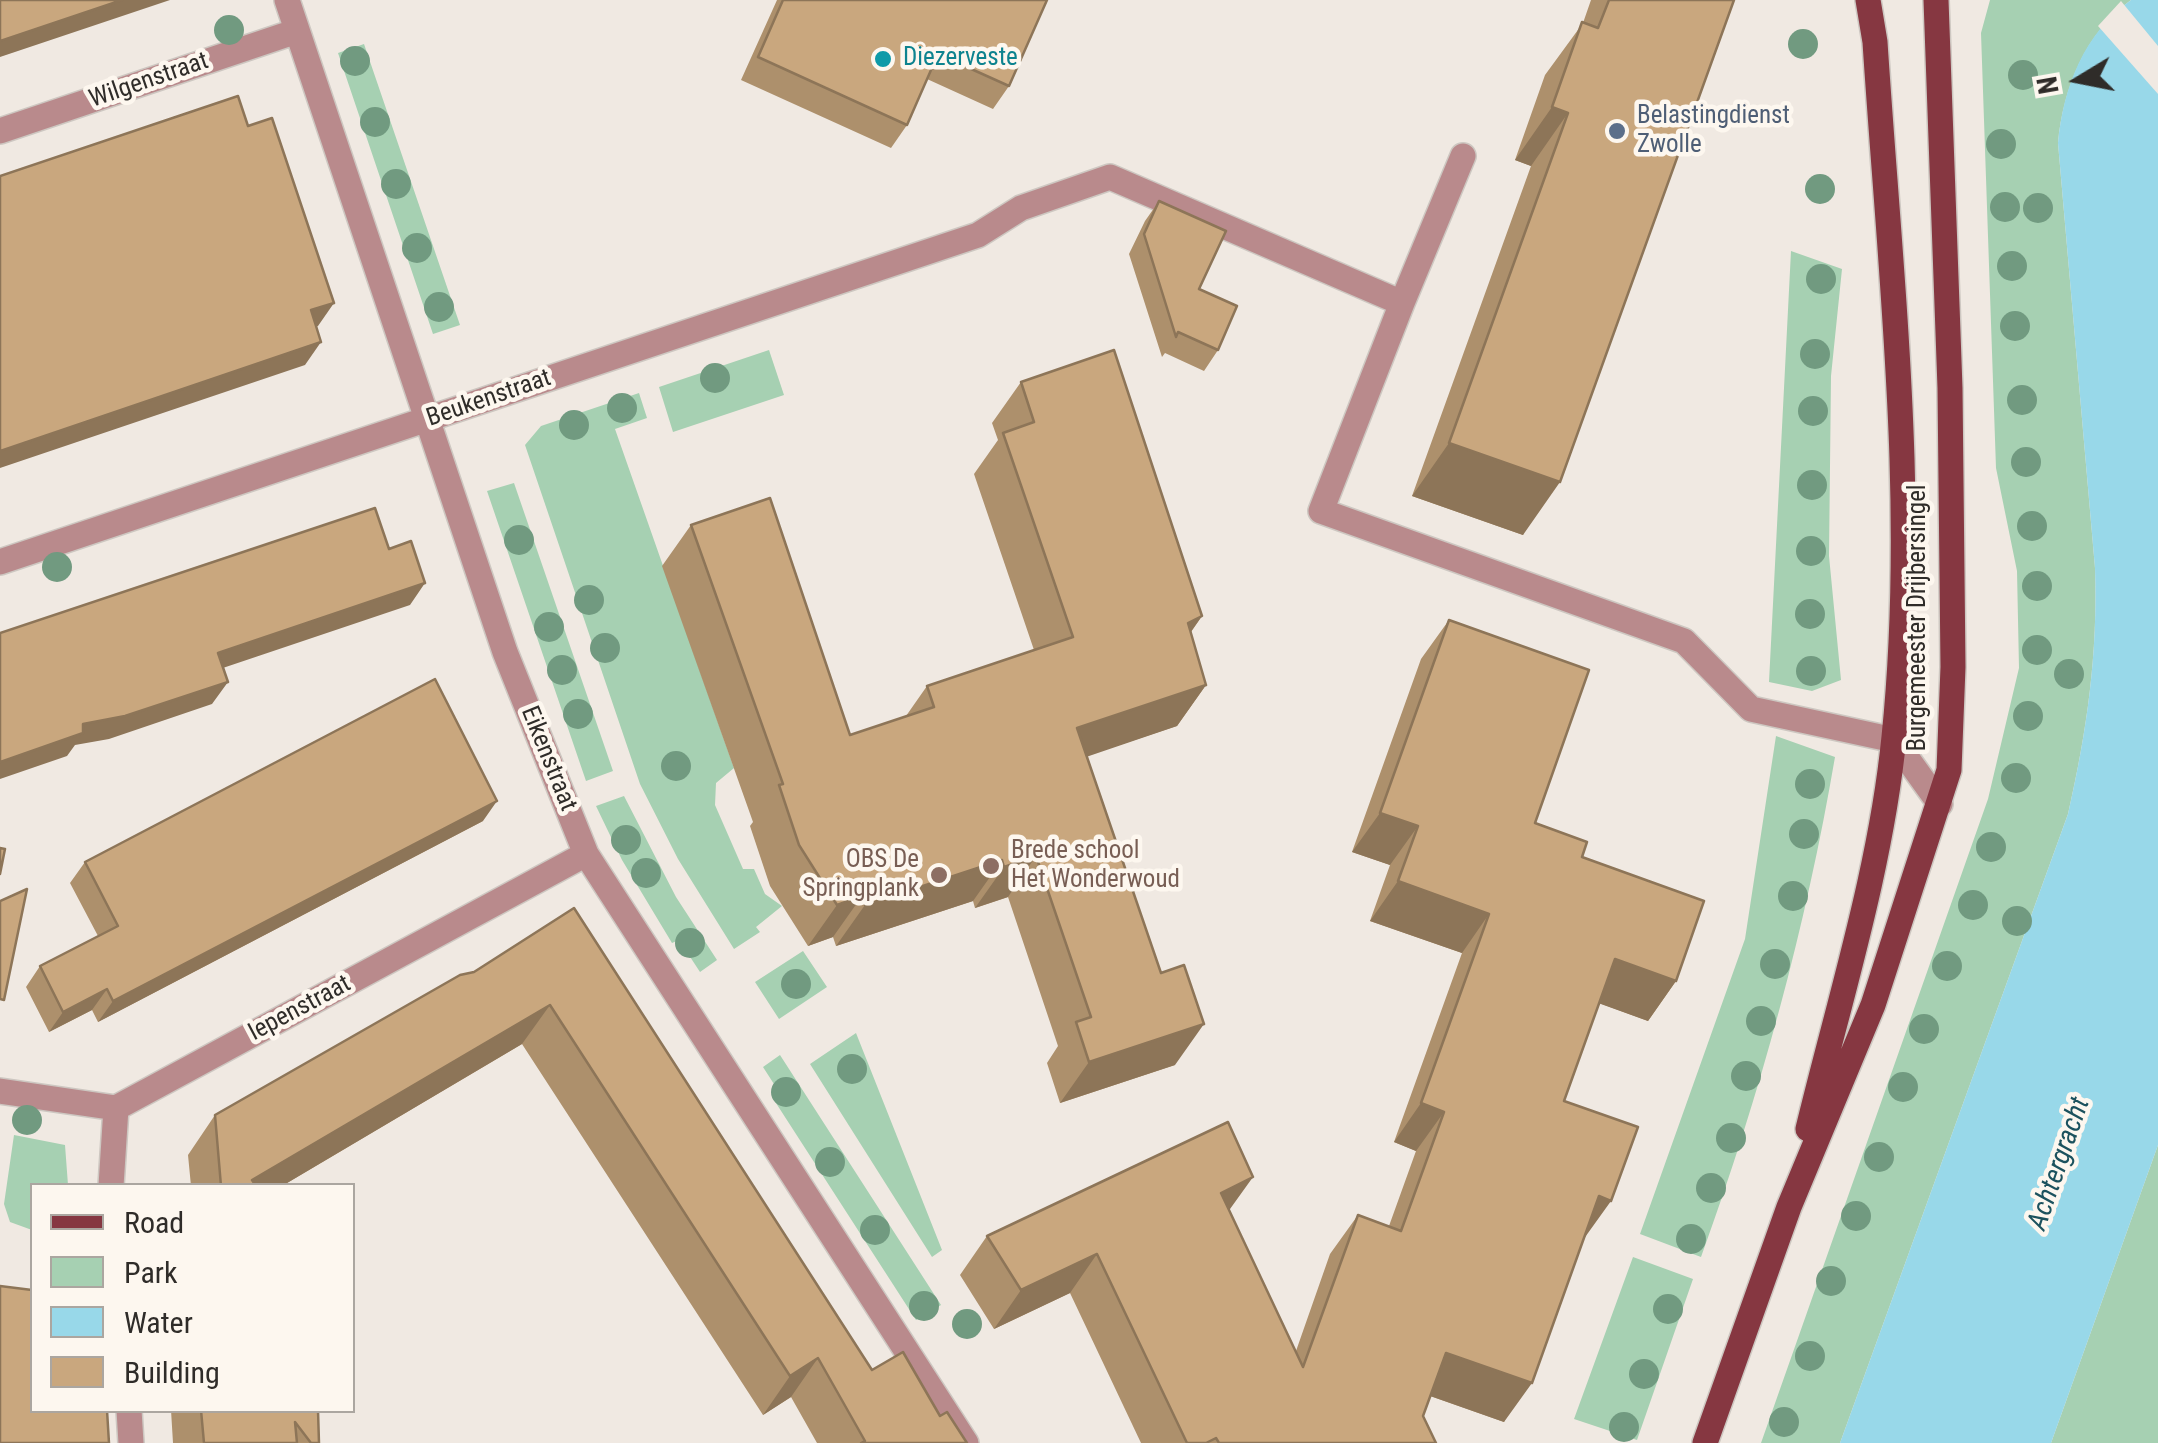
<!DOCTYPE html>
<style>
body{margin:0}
#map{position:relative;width:2158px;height:1443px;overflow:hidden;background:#f0e9e2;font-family:"Roboto Condensed",sans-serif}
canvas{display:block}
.legend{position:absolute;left:30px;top:1183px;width:325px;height:230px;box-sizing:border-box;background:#fdf7ef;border:2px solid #aba6a0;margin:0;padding:12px 18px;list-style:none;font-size:30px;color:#2f2c29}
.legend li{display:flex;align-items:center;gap:20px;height:50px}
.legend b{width:50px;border:2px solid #aba6a0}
.north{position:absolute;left:2028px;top:30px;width:100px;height:100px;-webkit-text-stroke:8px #fdf7ef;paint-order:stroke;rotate:260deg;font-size:28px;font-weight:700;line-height:40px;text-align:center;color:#2f2c29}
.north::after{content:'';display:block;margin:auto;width:35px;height:45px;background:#2f2c29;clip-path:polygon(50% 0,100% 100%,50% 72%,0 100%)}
</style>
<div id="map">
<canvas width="2158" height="1443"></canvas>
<ul class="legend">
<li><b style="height:12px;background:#863741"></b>Road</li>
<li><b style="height:28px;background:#a6d0b2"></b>Park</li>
<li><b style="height:28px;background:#98d8e9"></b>Water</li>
<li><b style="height:28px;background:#c9a77e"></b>Building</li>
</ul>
<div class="north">N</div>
</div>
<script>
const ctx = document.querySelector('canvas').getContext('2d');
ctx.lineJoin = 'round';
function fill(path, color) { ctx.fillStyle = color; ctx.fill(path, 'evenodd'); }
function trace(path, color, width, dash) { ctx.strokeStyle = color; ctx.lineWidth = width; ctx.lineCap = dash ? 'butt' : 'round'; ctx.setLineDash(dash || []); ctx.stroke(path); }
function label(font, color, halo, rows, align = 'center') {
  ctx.font = font + ' "Roboto Condensed",sans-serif'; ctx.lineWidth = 9; ctx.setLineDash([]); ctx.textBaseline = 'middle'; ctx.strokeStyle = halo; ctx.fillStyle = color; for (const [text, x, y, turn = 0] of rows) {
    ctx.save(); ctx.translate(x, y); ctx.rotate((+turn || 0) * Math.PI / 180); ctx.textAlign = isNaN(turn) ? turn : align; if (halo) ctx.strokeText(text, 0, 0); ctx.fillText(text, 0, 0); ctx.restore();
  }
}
fill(new Path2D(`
 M1990,0H2131C2085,33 2063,89 2058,143L2095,568C2098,653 2087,731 2068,814L1840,1443H1761L1988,799L2019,668L2017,571L1996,468L1981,33Z
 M364,44L460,325L433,334L338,53Z
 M1791,251L1842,269L1831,376L1829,556L1841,680L1812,691L1769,682Z
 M769,350L784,395L673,432L659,387Z
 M639,393L647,418L615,429L734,768L716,783L715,805L743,869H754L765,894L782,906L756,927L760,932L734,949L678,859L640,784L525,445L541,426Z
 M514,483L613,771L586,781L487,491Z
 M1776,736L1835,757C1806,927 1760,1095 1701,1257L1640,1234L1745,939Z
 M624,796L676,897L717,960L700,972L679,940L672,943L622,860L596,806Z
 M803,951L827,987L779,1019L755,982Z
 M856,1033L942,1250L932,1257L810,1064Z
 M780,1055L941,1305L916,1320L774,1100L781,1095L763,1067Z
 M14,1135L65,1145L68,1185L32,1186V1230L10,1222L4,1204Z
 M2158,1145V1443H2051Z
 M1633,1257L1693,1279L1637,1440L1574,1419Z`), '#a6d0b2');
fill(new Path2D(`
 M2131,0H2158V1145L2051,1443H1840L2068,814C2087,731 2098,653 2095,568L2058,143C2063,88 2084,33 2131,0Z`), '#98d8e9');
fill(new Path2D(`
 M2121,1L2158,46V94L2098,26Z`), '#f0e9e2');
const minor = new Path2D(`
 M287,0L505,652L586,854L966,1443
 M0,131L297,31
 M1402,303L1463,156
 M0,562L978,235L1021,208L1110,177L1402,303L1321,511L1684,641L1751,709L1894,740L1940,804
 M0,1091L116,1108L586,854
 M111,1186L116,1108
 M129,1410L131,1443`);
const major = new Path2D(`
 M1808,1129C1839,1001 1881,869 1894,737C1918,505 1890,273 1875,42L1868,0
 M1705,1443L1789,1207L1873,1005L1949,770L1953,667L1950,388L1936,0`);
trace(minor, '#cdc7c1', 28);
trace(major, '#cdc7c1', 28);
trace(minor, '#b98a8c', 25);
trace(major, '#863741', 25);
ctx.fillStyle = '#719a80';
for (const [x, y] of [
 [229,30],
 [1803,44],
 [355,61],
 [2023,75],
 [375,122],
 [2001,144],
 [396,184],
 [1820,189],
 [2005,207],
 [2038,208],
 [417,248],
 [2012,266],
 [1821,279],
 [439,307],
 [2015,326],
 [1815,354],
 [715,378],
 [2022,400],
 [622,408],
 [1813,411],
 [574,425],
 [2026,462],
 [1812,485],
 [2032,526],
 [519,540],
 [1811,551],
 [57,567],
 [2037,586],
 [589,600],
 [1810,614],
 [549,627],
 [605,648],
 [2037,650],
 [562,670],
 [1811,671],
 [2069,674],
 [578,714],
 [2028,716],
 [676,766],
 [2016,778],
 [1810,784],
 [1804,834],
 [626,840],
 [1991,847],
 [646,873],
 [1793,896],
 [1973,905],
 [2017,921],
 [690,943],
 [1775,964],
 [1947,966],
 [796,984],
 [1761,1021],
 [1924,1029],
 [852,1069],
 [1746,1076],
 [1903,1087],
 [786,1092],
 [27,1120],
 [1731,1138],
 [1879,1157],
 [830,1162],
 [1711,1188],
 [1856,1216],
 [875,1230],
 [1691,1239],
 [1831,1281],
 [924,1306],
 [1668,1309],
 [967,1324],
 [1810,1356],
 [1644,1374],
 [1784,1422],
 [1624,1427]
]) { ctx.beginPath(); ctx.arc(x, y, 15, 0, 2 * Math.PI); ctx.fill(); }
fill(new Path2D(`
 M777,0H1047L1009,86L993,109L927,79L907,125L891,148L741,80Z
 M1591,0H1734L1523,535L1412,496L1531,166L1515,160L1545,75L1583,23Z
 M1159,201L1199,289L1218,350L1204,371L1165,353L1162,357L1129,254L1145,221Z
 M1021,382L1202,616L1191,632L1206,685L1177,726L1086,756L1175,1065L1060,1103L1047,1063L1058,1046L1008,897L975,908L973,901L836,946L833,937L808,946L770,886L750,826L753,822L662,566L691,525L850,735L906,716L927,686L1034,650L974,474L998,440L992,423Z
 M1449,620L1535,823L1582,857L1676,981L1648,1021L1599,1003L1564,1101L1583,1240L1504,1422L1430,1396L1423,1416L1436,1443H1141L1070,1293L994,1329L960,1275L987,1236L1229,1211L1296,1351L1330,1254L1358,1215L1389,1226L1416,1151L1394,1142L1462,953L1370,921L1390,865L1352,852L1421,659Z
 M483,821L98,1022L92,1010L49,1032L26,987L40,966L98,936L70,883L85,862Z
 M574,908L872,1370L940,1416L967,1443H817L791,1397L763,1415L522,1044L282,1186H191L188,1155L215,1115L474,972Z
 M171,1410H318L319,1443H173Z`), '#ad906c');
fill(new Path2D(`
 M122,0H170L0,57V41Z
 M1552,107L1568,113L1531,166L1515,160Z
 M334,303L318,326L295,334L311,310Z
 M321,342L305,365L0,468V451Z
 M1449,443L1560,482L1523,535L1412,496Z
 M425,583L410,605L202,675L218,653Z
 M1202,616L1173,657L1188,623Z
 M228,682L212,704L109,739L75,745L67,756L0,779V762L83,724Z
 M1206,685L1177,726L1048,770L1077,728Z
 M497,801L483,821L98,1022L113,1001Z
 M1380,813L1418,826L1390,865L1352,852Z
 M1036,856L1008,897L975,908L1004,867Z
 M1002,860L973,901L836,946L865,905Z
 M1398,881L1489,914L1462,953L1370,921Z
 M862,896L833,937L808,946L837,905Z
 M1615,959L1676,981L1648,1021L1587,999Z
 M107,989L92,1010L49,1032L63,1012Z
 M550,1005L522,1044L282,1186H248L252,1180Z
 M1204,1024L1175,1065L1060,1103L1089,1062Z
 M1421,1103L1444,1112L1416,1151L1394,1142Z
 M1253,1177L1225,1216L1221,1193Z
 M1599,1196L1611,1201L1583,1240Z
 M1097,1254L1070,1293L994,1329L1021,1290Z
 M1446,1353L1532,1383L1504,1422L1419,1392Z
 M818,1358L791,1397L763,1415L790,1376Z`), '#8d7558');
const building = new Path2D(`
 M0,0H122L0,41Z
 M783,0H1047L1009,86L938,54L907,125L758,57Z
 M1609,0H1734L1560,482L1449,443L1568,113L1552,107L1582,22L1598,28Z
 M238,96L248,126L272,118L334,303L311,310L321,342L0,451V176Z
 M1159,201L1226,231L1199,289L1237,306L1218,350L1178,332L1176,337L1144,234Z
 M1114,350L1202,616L1188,623L1206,685L1077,728L1161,973L1184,965L1204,1024L1089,1062L1076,1022L1091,1017L1036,856L1004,867L1002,860L865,905L862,896L837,905L799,845L779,785L783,784L691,525L770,498L850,735L934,707L927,686L1073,637L1003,433L1034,422L1021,382Z
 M375,508L389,549L411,541L425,583L218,653L228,682L125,716L83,724V733L0,762V633Z
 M1449,620L1589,670L1535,823L1587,842L1582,857L1704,901L1676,981L1615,959L1564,1101L1638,1127L1611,1201L1599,1196L1532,1383L1446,1353L1423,1416L1436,1443H1219L1216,1438L1206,1443H1187L1097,1254L1021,1290L987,1236L1228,1122L1253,1177L1221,1193L1303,1367L1358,1215L1401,1231L1444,1112L1421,1103L1489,914L1398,881L1418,826L1380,813Z
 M435,679L497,801L113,1001L107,989L63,1012L40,966L118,926L85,862Z
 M0,848L5,849L0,874Z
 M27,889L4,1000L0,999V901Z
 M574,908L872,1370L903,1352L940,1416L947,1412L967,1443H861L865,1441L818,1358L790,1376L550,1005L252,1180L256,1186H221L215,1115L460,975L474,972Z
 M0,1286L32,1290V1410H107L109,1443H0Z
 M201,1410H318L319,1443H311L295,1422L297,1443H204Z`);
fill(building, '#c9a77e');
trace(building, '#8d7558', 2.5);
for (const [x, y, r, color] of [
 [883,59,10,"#0f9aa8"],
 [1617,131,10,"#5c6f8a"],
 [991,866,10,"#8d6e63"],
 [939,875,10,"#8d6e63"]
]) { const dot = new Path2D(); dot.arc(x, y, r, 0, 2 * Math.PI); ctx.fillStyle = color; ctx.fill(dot); trace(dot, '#fdf7ef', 4); }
label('25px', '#0d838f', '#fdf7ef', [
 ["Diezerveste",903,59]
], 'left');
label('25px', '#2f2c29', '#fdf7ef', [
 ["Wilgenstraat",149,81,-19],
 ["Beukenstraat",489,399,-19],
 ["Burgemeester Drijbersingel",1919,618,-90],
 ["Eikenstraat",548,759,68],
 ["Iepenstraat",300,1009,-28]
]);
label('25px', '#4e5e75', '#fdf7ef', [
 ["Belastingdienst",1637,117],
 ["Zwolle",1637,146]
], 'left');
label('25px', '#785e54', '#fdf7ef', [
 ["Brede school",1011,852],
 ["Het Wonderwoud",1011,881],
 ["OBS De",919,861,"right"],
 ["Springplank",919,890,"right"]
], 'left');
label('italic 28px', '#1c525e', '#fdf7ef', [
 ["Achtergracht",2060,1164,-71]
]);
</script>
